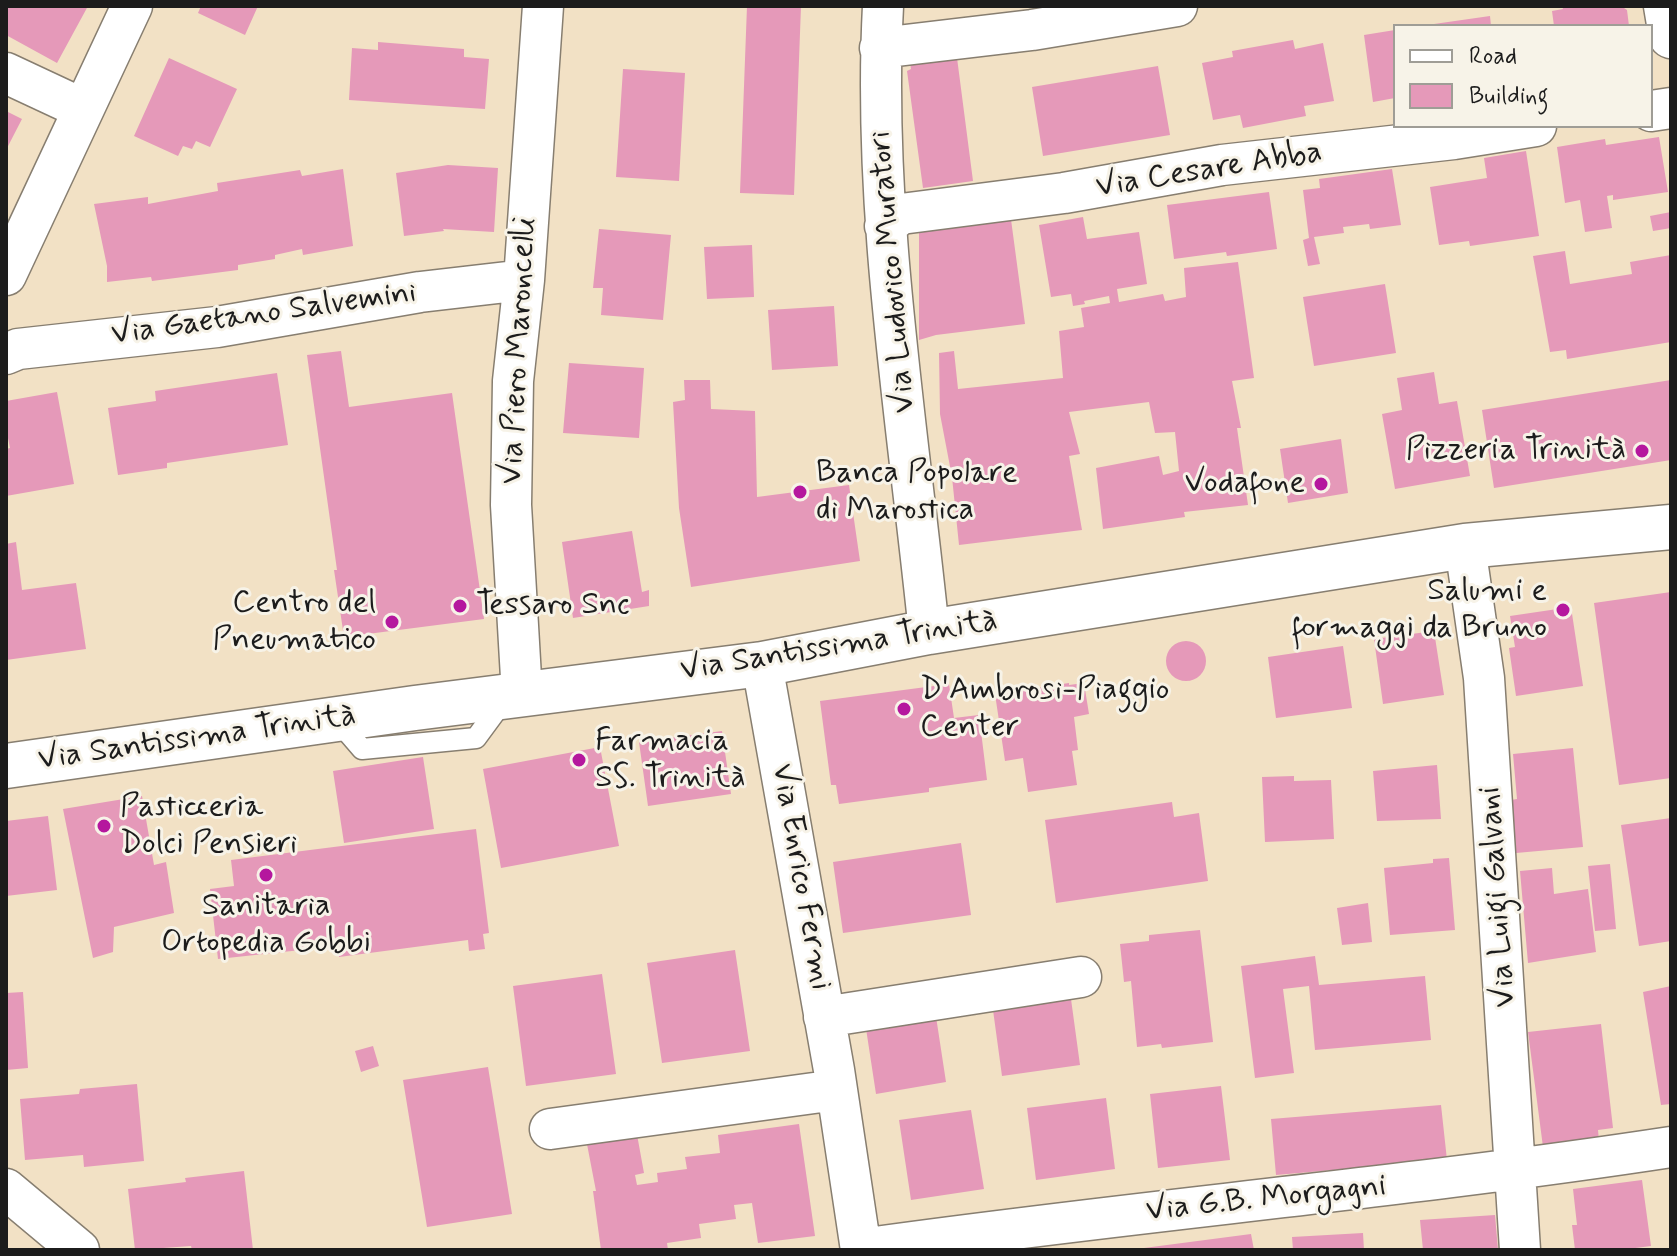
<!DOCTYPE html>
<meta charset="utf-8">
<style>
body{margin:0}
#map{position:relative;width:1677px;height:1256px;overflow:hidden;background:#f2e1c5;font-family:Mynerve,sans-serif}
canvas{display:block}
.frame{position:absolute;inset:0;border:8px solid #1c1c1c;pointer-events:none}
.legend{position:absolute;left:1393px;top:24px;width:260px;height:104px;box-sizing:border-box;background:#f7f3e8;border:2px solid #9f9d96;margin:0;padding:10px 14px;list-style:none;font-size:24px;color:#1c1c1c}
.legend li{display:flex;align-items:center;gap:16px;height:40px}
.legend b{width:40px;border:2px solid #9f9d96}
</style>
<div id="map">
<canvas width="1677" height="1256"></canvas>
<div class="frame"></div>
<ul class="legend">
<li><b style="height:10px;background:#fff"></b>Road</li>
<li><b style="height:22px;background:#e599b9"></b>Building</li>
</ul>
</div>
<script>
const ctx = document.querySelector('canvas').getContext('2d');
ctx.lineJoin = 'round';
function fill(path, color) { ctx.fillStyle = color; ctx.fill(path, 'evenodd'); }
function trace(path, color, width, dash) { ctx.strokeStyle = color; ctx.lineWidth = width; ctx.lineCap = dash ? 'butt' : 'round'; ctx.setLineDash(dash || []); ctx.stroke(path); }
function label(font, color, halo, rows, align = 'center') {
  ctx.font = font + ' Mynerve,sans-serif'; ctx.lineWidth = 6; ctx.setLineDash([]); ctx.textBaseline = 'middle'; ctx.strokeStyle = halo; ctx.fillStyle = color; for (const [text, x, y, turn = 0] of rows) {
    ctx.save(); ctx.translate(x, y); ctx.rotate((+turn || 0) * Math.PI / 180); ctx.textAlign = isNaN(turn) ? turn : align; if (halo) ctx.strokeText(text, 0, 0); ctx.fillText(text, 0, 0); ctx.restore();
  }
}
fill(new Path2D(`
 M6,6H88L57,63L6,35Z
 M201,6H258L245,35L198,13Z
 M747,6H801L794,195L740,193Z
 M1562,6H1621L1627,10L1629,26H1554L1552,11L1563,9Z
 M1490,16L1491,26H1434V24Z
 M1395,30V98L1373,102L1364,35Z
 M1293,40L1295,49L1323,43L1334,101L1304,106L1306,116L1243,128L1240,115L1213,120L1202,63L1233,57L1232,51Z
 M378,42L464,49V57L489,59L485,109L349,100L352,48L378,50Z
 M956,50L973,181L923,188L907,71L911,69L909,56Z
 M169,58L237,89L210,147L196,141L192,149L183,146L178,156L134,136Z
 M1158,66L1170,135L1043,156L1032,87Z
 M623,69L685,73L679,181L616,177Z
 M6,111L22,119L6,150Z
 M1659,137L1668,192L1613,200V195L1607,196L1612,228L1585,232L1580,200L1565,203L1557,147L1605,139L1606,145Z
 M1526,151L1539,236L1470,246L1469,241L1439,245L1430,187L1487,178L1484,158Z
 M448,165L498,168L494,232L443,229L444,231L404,236L396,173Z
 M343,169L353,246L303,255L302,249L275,255V259L238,265V270L152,281L151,277L107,282V266L94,204L148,197V204L218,191L217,183L300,170L302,176Z
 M1392,169L1401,225L1370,229L1369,224L1343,227L1344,233L1314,237L1320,264L1308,266L1303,240L1309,238L1303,190L1320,188L1319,179Z
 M1269,192L1277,249L1227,256L1226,252L1174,259L1167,205Z
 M1010,212L1025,324L936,335L919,340V226Z
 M1671,212V228L1653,231L1650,216Z
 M1083,217L1087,239L1139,232L1147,284L1117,289L1119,302L1163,294L1165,301L1186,297L1184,268L1238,262L1254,378L1232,381L1241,428H1237L1248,505L1184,512L1185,517L1103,529L1096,468L1159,456L1163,475L1179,471L1175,432L1155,433L1149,402L1069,412L1080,454L1069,456L1082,530L959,545L952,477L940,414L939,353L954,351L958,389L1063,378L1059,331L1084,327L1081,308L1110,303L1109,296L1084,301L1085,304L1073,306L1071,294L1051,297L1039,225Z
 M599,229L671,235L663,320L601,315L603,288H593Z
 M752,245L754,297L707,299L704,247Z
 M1565,251L1570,284L1632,274L1630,262L1671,255V342L1567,359L1566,350L1550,352L1533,256Z
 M1385,284L1396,353L1314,366L1303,297Z
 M834,306L838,366L772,370L768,310Z
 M341,351L349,407L452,393L484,619L344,637L334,570H337L307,355Z
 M569,363L644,368L639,438L563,433Z
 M1434,372L1439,404L1457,401L1470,476L1395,489L1382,414L1402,410L1397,378Z
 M277,373L288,445L167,463V468L118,475L108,408L156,401L155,391Z
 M684,380H710L711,409L755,411L757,497L849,485L860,561L691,587L679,508L673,402L685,400Z
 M1671,380V460L1494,488L1482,410Z
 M57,392L74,484L6,496V449L10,448L6,428V401Z
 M1341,439L1348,493L1288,503L1280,449Z
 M632,531L642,592L649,590V606L573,618L562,542Z
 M16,542L22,590L76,583L86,649L6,660V544Z
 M1671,592V778L1619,785L1594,603Z
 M1571,607L1583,686L1516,696L1509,648L1515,647L1510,616Z
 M1434,631L1444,695L1383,704L1374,639Z
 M1166 661a20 20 0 1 1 40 0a20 20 0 1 1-40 0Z
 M1343,646L1352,708L1276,718L1268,657Z
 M1069,683V685L1084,683L1089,714L1074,717L1078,750L1072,751L1077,785L1028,792L1023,758L1005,761L995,694Z
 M949,684L954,718L979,715L987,780L929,788V792L839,804L836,785H831L820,701Z
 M722,731L731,794L648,806L639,742Z
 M600,747L619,846L501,868L483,769Z
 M1573,748L1583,847L1516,853L1511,800L1517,799L1513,754Z
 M423,757L434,829L344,843L333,771Z
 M1437,765L1441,819L1377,821L1373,771Z
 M1294,776V781L1331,780L1334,839L1265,842L1262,777Z
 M142,796L154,865L166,862L174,913L114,927L113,952L93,958L63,809Z
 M1172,802L1174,817L1199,813L1208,881L1056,903L1045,820Z
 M48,816L57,890L6,896V821Z
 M1671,818V941L1639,946L1621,825Z
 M476,829L489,933L483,934L485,949L469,951L468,940L339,957L338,946L218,959L210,889L234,886L231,860Z
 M961,843L971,915L843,933L833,862Z
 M1449,858L1455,930L1390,935L1384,868L1433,863V859Z
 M1610,864L1616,929L1595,931L1588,866Z
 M1552,868L1554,894L1588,889L1596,952L1528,963L1520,871Z
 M1368,903L1372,942L1342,945L1337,908Z
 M1200,930L1213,1042L1162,1048L1161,1044L1137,1047L1131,981L1124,982L1120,944L1149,941V935Z
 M735,950L750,1051L662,1063L647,963Z
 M1315,956L1319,985L1425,976L1431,1040L1315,1050L1309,986L1283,989L1294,1073L1255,1078L1241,966Z
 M602,974L616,1074L526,1086L513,986Z
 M1671,986V1104L1661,1105L1643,992Z
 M23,992L28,1068L6,1070V993Z
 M1071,999L1080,1065L1002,1076L993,1010Z
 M935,1010L946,1082L876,1094L865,1022Z
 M1601,1024L1613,1128L1598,1130L1599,1141L1543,1147L1528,1032Z
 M373,1046L379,1066L361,1072L355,1051Z
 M488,1067L512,1214L427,1227L403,1080Z
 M137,1084L144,1161L84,1167L83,1155L25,1160L20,1099L79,1094L80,1089Z
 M1221,1086L1230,1160L1158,1168L1150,1094Z
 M1106,1098L1115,1169L1036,1180L1027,1108Z
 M1441,1105L1447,1160L1276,1175L1271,1119Z
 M971,1110L984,1189L911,1200L899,1120Z
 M799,1124L815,1236L758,1243L752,1203L734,1205L736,1219L699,1224L701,1238L667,1243L668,1250H601L593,1191H596L586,1139L636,1129L644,1173L635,1175L637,1185L658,1182L657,1173L687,1169L685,1157L720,1153L718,1135Z
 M244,1171L253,1250H192L191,1246L135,1250L128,1189L186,1182L185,1178Z
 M1642,1180L1651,1246L1620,1250H1575L1572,1225H1577L1573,1189Z
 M1495,1215L1498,1250H1423L1420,1220Z
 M1363,1233L1364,1250H1293L1292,1237Z
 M1251,1234L1254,1250H1144V1248Z`), '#e599b9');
const service = new Path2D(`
 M337,720L362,749L476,738L504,700`);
const minor = new Path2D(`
 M883,6C872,215 908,424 929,632
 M880,48L1032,30L1177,6
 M6,73L83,109
 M1651,111L1671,108
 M885,226L901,214L1064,193L1222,165L1454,139L1536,126
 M6,275L132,6
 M6,354L18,349L217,327L420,292L524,280
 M1465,546L1484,678L1520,1250
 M762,664L834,1070L861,1250
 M522,695L511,505L513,381L524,280L543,6
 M824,1017L1081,977
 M550,1129L836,1090
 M6,1189L79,1250
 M861,1249C1130,1211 1402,1188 1671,1147`);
const tertiary = new Path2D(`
 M1666,6L1671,36`);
const primary = new Path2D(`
 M6,766L415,708L762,664L929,632L1465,546L1671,527`);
trace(service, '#877e70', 23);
trace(minor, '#877e70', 43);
trace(tertiary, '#877e70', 47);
trace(primary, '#877e70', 47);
trace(service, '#fff', 20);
trace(minor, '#fff', 40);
trace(tertiary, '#fff', 44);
trace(primary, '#fff', 44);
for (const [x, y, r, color] of [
 [1642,451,8,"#b5179e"],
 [1321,484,8,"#b5179e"],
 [800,492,8,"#b5179e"],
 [460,606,8,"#b5179e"],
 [1563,610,8,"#b5179e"],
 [392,622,8,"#b5179e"],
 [904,709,8,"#b5179e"],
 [579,760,8,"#b5179e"],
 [104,826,8,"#b5179e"],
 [266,875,8,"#b5179e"]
]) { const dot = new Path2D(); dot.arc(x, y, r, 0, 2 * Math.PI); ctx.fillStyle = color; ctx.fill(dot); trace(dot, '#f7f3e8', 3); }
label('32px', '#1c1c1c', '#f7f3e8', [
 ["Via Cesare Abba",1209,171,-9],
 ["Via Ludovico Muratori",894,272,-95],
 ["Via Gaetano Salvemini",264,315,-8],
 ["Via Piero Maroncelli",520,351,-87],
 ["Via Santissima Trinità",839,647,-9],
 ["Via Santissima Trinità",197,739,-8],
 ["Via Enrico Fermi",800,877,80],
 ["Via Luigi Galvani",1499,897,-94],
 ["Via G.B. Morgagni",1266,1200,-6]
]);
label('32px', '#1c1c1c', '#f7f3e8', [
 ["Pizzeria Trinità",1626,451,"right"],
 ["Banca Popolare",816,474],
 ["di Marostica",816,511],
 ["Vodafone",1305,484,"right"],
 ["Salumi e",1547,592,"right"],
 ["formaggi da Bruno",1547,629,"right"],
 ["Centro del",376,604,"right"],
 ["Pneumatico",376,641,"right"],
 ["Tessaro Snc",476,606],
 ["D'Ambrosi-Piaggio",920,691],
 ["Center",920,728],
 ["Farmacia",595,742],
 ["SS. Trinità",595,779],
 ["Pasticceria",120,808],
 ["Dolci Pensieri",120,845],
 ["Sanitaria",266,907,"center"],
 ["Ortopedia Gobbi",266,944,"center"]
], 'left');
</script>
